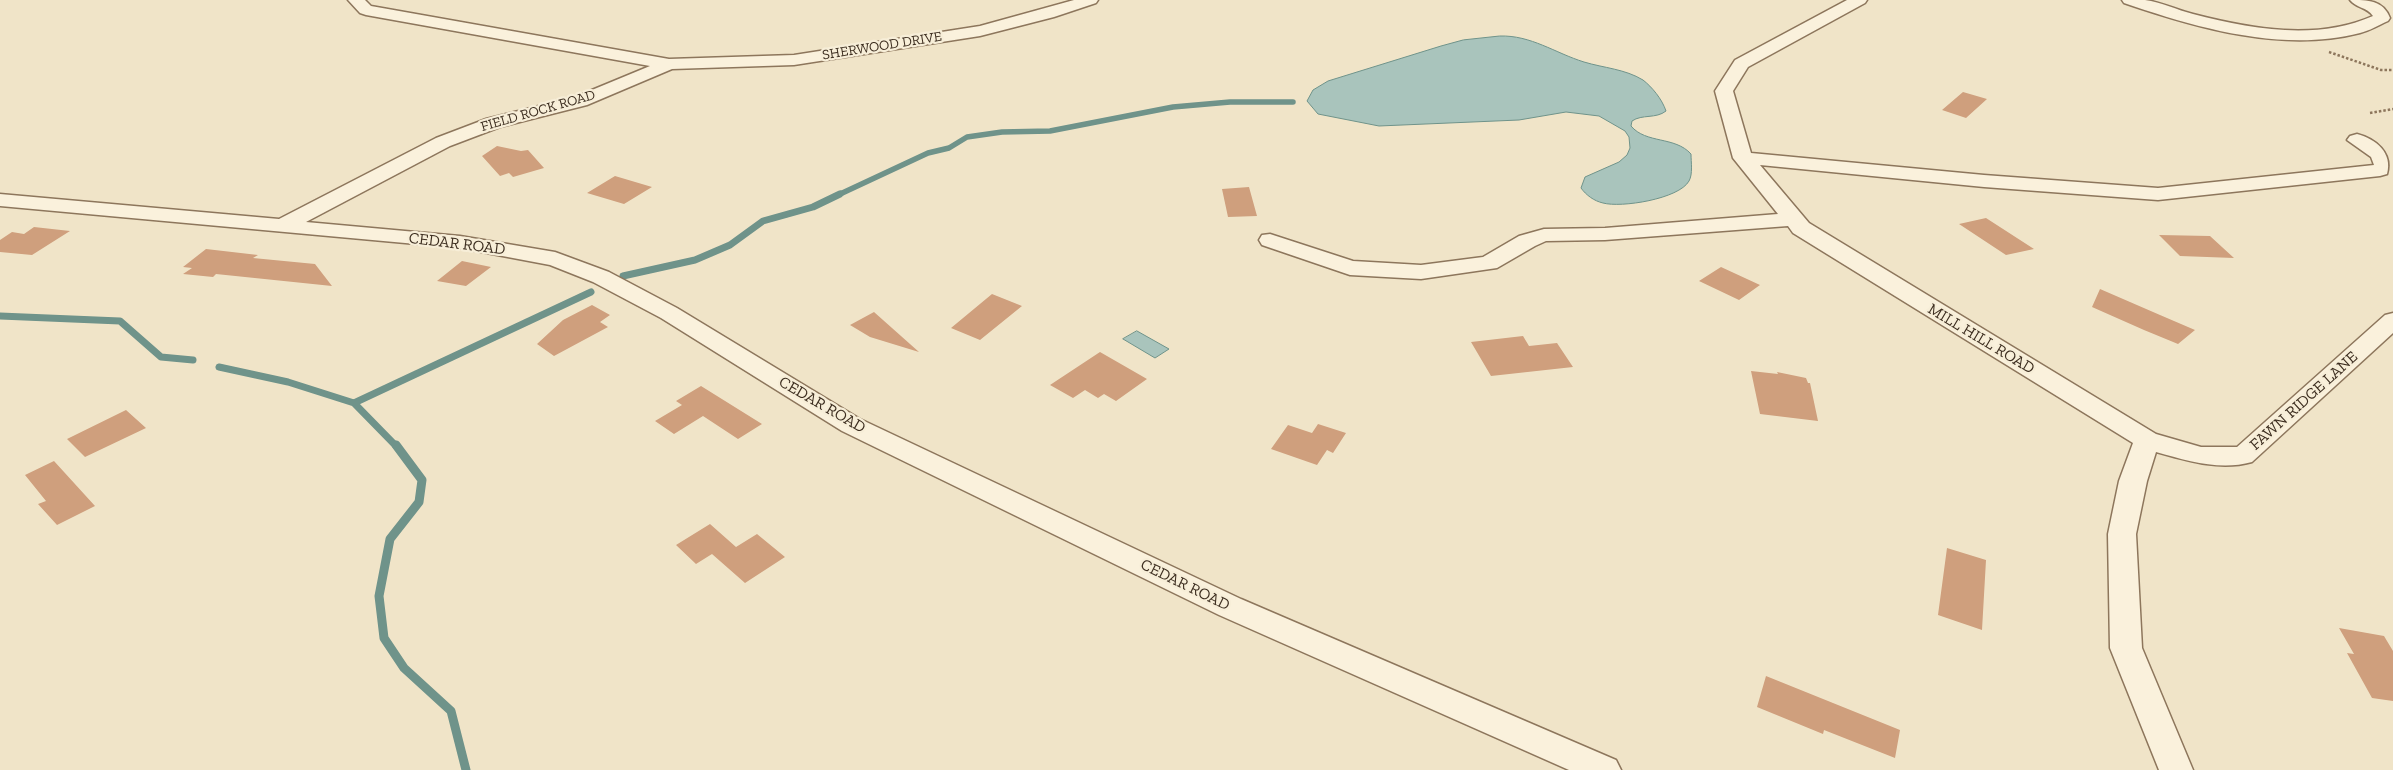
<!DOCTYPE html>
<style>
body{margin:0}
canvas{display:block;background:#f0e4c8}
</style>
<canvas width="2393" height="770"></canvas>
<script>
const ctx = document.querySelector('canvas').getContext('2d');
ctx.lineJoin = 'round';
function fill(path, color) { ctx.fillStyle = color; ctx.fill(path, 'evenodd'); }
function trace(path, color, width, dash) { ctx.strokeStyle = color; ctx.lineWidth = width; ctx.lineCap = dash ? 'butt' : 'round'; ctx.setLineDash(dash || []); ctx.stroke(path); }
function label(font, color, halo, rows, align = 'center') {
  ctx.font = font + ' "Zilla Slab",serif'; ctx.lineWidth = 4.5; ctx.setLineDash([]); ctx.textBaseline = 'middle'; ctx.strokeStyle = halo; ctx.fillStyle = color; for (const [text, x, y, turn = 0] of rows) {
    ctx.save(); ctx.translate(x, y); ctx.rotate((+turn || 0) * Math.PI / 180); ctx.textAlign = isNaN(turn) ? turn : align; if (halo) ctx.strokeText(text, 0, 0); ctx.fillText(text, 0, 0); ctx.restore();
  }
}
const water = new Path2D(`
 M1500,36C1531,35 1555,53 1584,62C1604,68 1625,69 1643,80C1652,87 1662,99 1666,111C1656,119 1642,114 1632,121L1631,126C1646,144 1675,136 1691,154C1691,162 1693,174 1689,181C1679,199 1621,208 1603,203C1594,201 1586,195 1581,188L1585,177L1619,162L1627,155L1630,148L1629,137L1625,131L1599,116L1566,112L1519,120L1379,126L1318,114L1307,101L1313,90L1328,81L1441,46L1463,40Z
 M1137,331L1169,349L1155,358L1123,339Z`);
fill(water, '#a9c4bc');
trace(water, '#6f938a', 1);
trace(new Path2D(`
 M838,195L928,153L949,148L967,137L1002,132L1050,131L1173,107L1230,102H1293`), '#6f938a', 5.5);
trace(new Path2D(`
 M623,276L695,260L730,245L763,221L813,207L840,194
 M0,316L120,321L161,357L193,360
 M219,367L288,382L354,403L397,447
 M354,403L591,292`), '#6f938a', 7);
trace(new Path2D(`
 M396,445L422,480L419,502L390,539L379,596L384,638L404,668L451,711L466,770`), '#6f938a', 9);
fill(new Path2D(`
 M1963,92L1987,99L1966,118L1942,110Z
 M497,146L521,151L528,150L544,168L513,177L509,173L500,176L482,156Z
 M615,176L652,187L624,204L587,193Z
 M1249,187L1257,216L1228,217L1222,189Z
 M1986,218L2034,249L2006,255L1959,224Z
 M34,227L70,231L32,255L0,252V240L12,232L24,234Z
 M2159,235L2210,236L2234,258L2180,256Z
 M206,249L258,255L253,258L315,264L332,286L216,274L213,277L183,274L192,268L183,267Z
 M462,261L491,267L466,286L437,281Z
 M1721,267L1760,285L1739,300L1699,281Z
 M2100,289L2160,315L2195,330L2178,344L2144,330L2092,307Z
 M992,294L1022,306L980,340L951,328Z
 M592,305L610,315L600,322L608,327L554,356L537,344L563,320Z
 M874,312L919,352L870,337L850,325Z
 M1523,336L1529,346L1557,343L1573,367L1491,376L1471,342Z
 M1100,352L1147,379L1116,401L1104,394L1098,398L1085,390L1073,398L1050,385Z
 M1751,371L1778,374L1777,372L1806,378L1808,383H1810L1818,421L1760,414Z
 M701,386L762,424L738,439L703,416L674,434L655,421L682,405L676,401Z
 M126,410L146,428L85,457L67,439Z
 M1318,424L1346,433L1333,453L1327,450L1317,465L1271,449L1288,425L1312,433Z
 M54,461L95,506L57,525L38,504L46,501L25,475Z
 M710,524L736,547L757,534L785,557L745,583L712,554L696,564L676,545Z
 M1947,548L1986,560L1982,630L1938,615Z
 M2339,628L2384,636L2393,651V701L2372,698L2347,653L2354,654Z
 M1766,676L1900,730L1895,758L1824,730L1823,734L1757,707Z`), '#cf9f7d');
const minor = new Path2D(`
 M348,0H365L371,6L669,59L794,55L980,26L1074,0H1098L1096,3L1054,17L980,36L794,65L672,69L587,105L500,127L450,146L306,222L460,236L555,252L609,272L677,308L860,419L1241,599L1616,760L1621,770H1569L1219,615L842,431L661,318L593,282L550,265L460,248L0,206V194L279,219L436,138L486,119L575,97L650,66L366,15L360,13Z
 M1847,0H1867L1865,3L1748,67L1733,91L1751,153L1984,175L2158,188L2374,165L2371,157L2347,140L2350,136L2357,134C2376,139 2393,153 2387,174L2380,176L2158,200L1984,187L1760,165L1809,223L2156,434L2201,447H2237L2385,315L2393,313V333L2252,462C2220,471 2188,461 2156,452L2147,481L2136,534L2142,648L2193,770H2159L2110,648L2108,534L2119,481L2133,443L1793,233L1788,226L1605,240L1546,241L1535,246L1497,268L1421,279L1350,275L1262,245L1259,240L1262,235L1270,234L1353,261L1421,265L1483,257L1519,236L1544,229L1605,228L1778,214L1733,158L1715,91L1735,60Z
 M2122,0C2129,0 2138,0 2145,0C2161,2 2177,10 2193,14C2251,29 2316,41 2373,16C2367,7 2356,8 2350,0C2368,0 2383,0 2390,18L2388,21C2379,25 2369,31 2360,33C2283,53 2197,28 2124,3Z`);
trace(minor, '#8d765c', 3);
trace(new Path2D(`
 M2329,52L2381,70H2393
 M2370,113L2393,109`), '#8d765c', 2.5, [2.5, 2]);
fill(minor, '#faf1dc');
label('14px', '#3d2e20', '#f7eed8', [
 ["SHERWOOD DRIVE",882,46,-9],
 ["FIELD ROCK ROAD",538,111,-16]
]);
label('16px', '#3d2e20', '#f7eed8', [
 ["CEDAR ROAD",457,244,7],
 ["MILL HILL ROAD",1981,339,31],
 ["FAWN RIDGE LANE",2304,401,-42],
 ["CEDAR ROAD",822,405,30],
 ["CEDAR ROAD",1185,585,26]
]);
</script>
